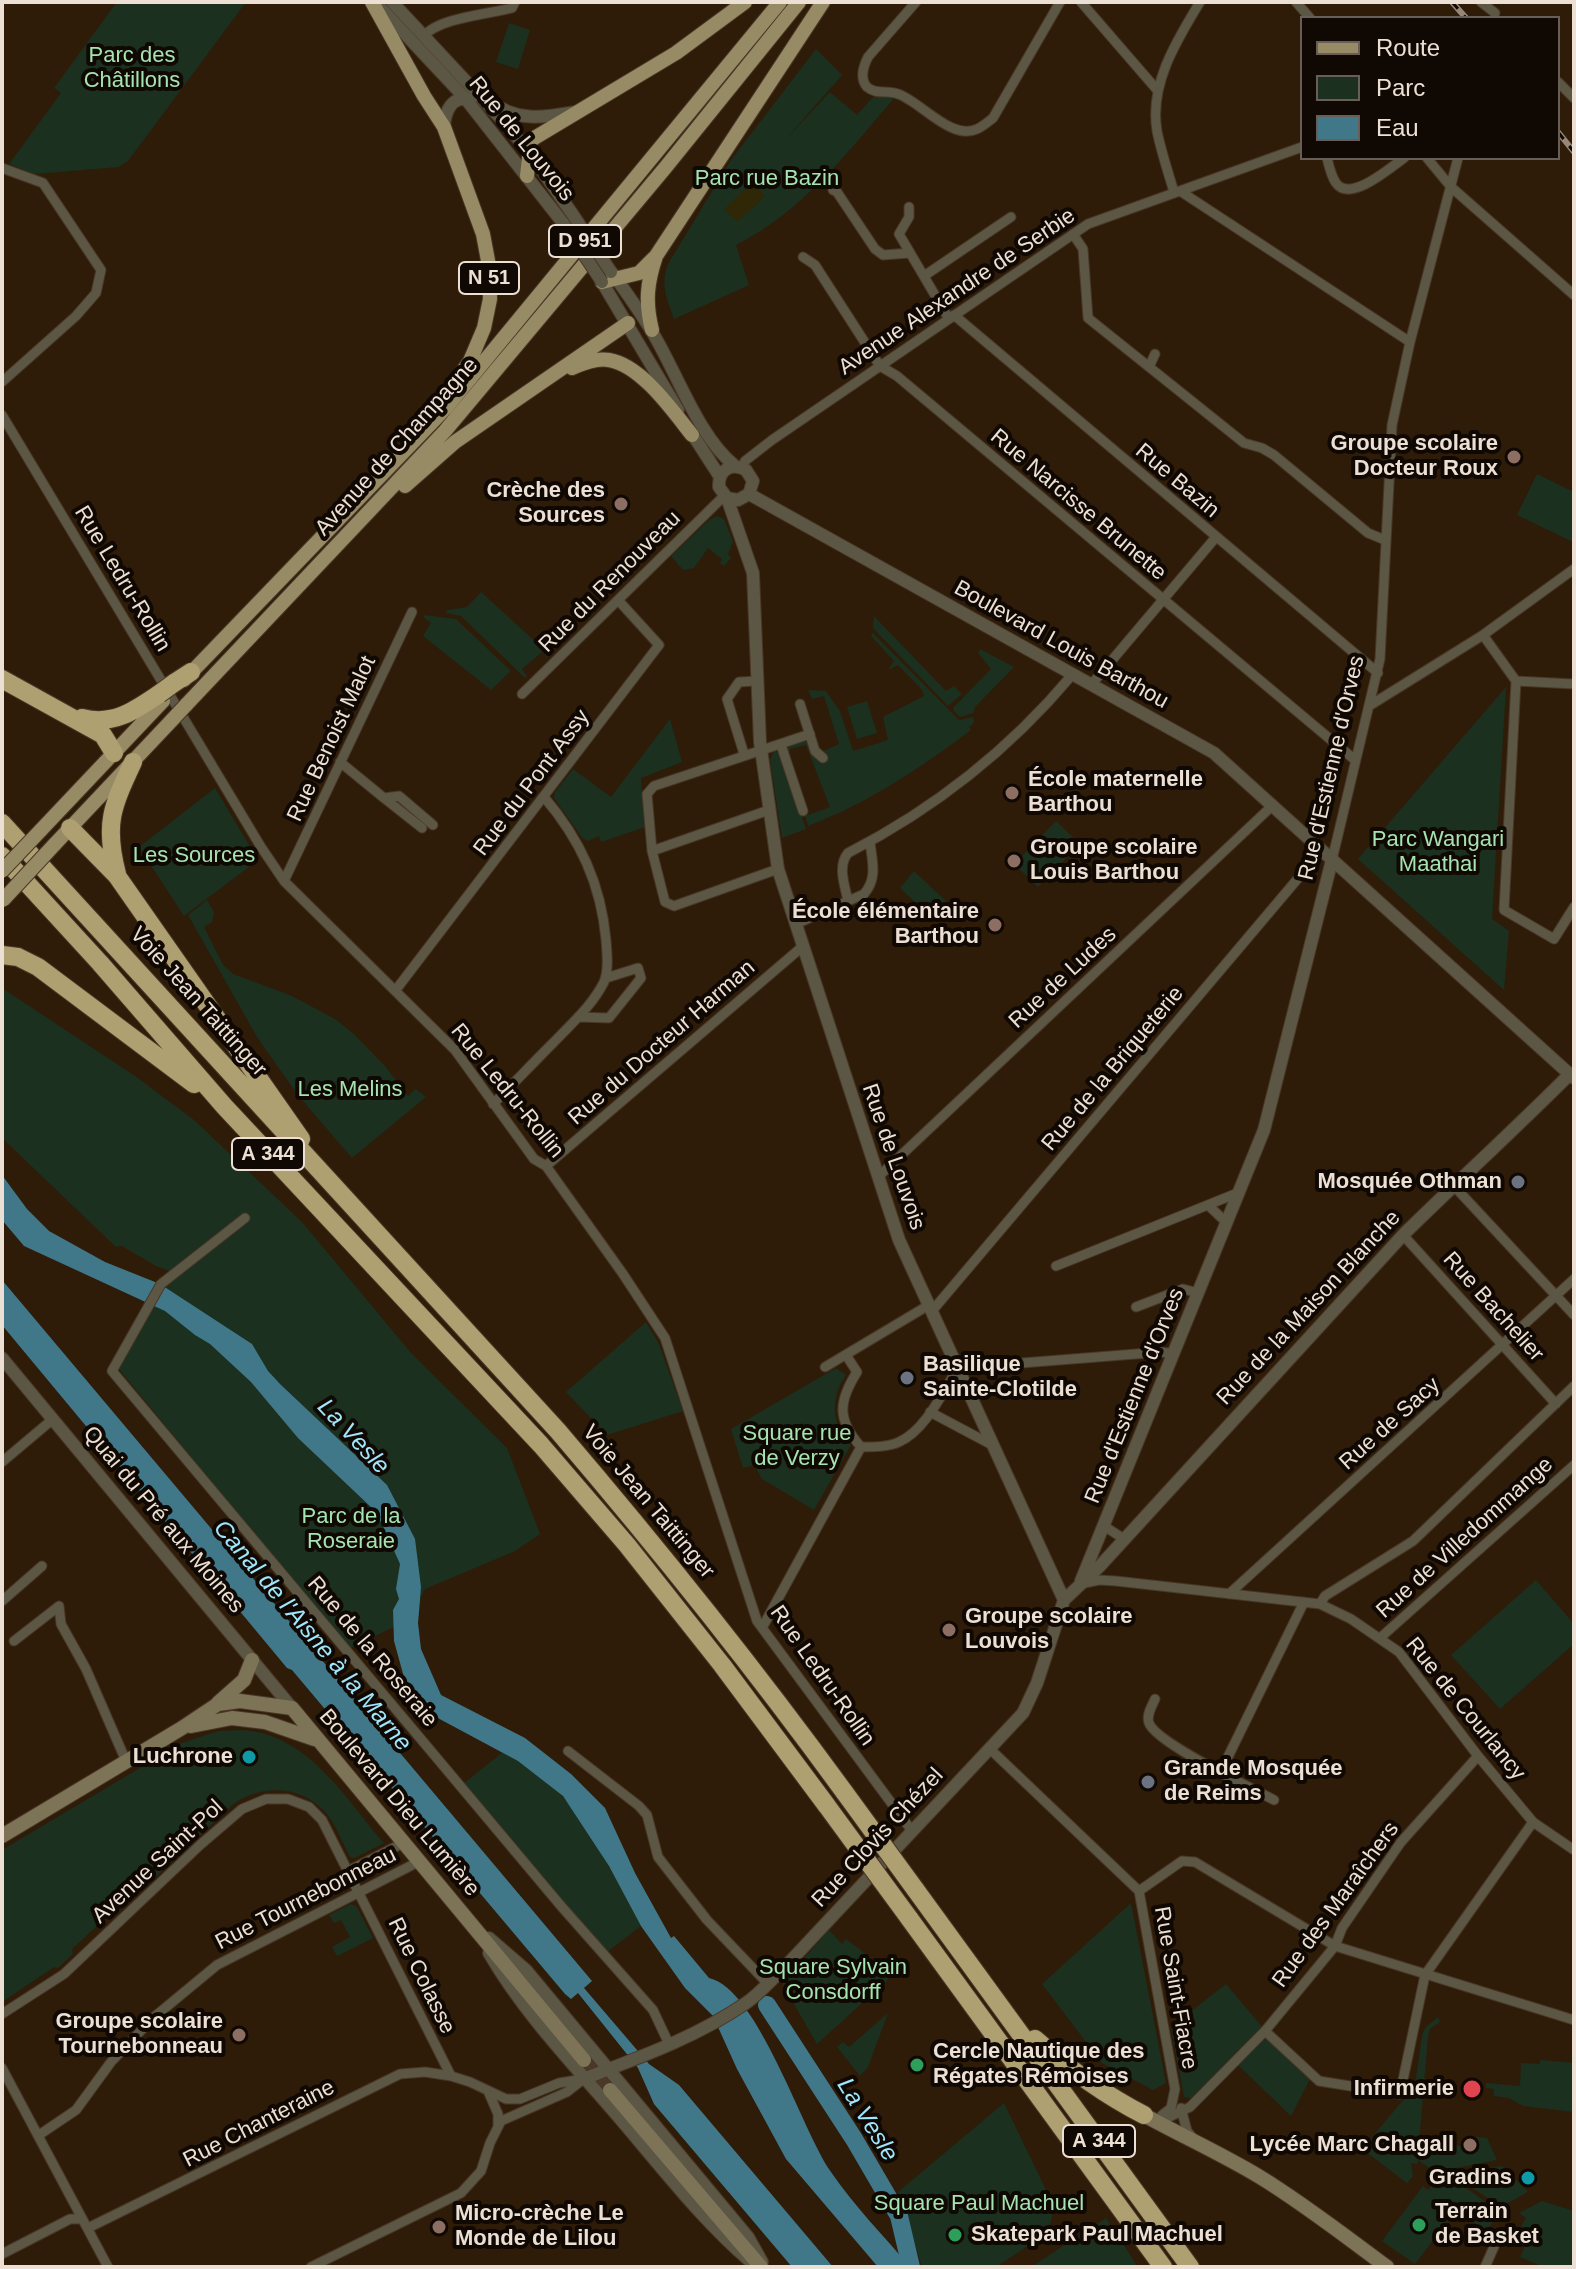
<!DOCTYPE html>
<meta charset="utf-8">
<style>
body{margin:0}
#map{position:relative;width:1576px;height:2269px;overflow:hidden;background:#2e1c09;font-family:Helvetica,sans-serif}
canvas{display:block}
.frame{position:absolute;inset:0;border:4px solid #ece0d5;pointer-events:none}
.legend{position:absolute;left:1300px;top:16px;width:260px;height:144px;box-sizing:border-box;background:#100803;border:2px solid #685e57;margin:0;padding:10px 14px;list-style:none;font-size:24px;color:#ece0d5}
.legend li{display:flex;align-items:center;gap:16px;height:40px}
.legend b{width:40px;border:2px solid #685e57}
</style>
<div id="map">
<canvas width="1576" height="2269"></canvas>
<div class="frame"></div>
<ul class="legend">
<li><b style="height:10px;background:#978b65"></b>Route</li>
<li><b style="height:22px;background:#1b301f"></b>Parc</li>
<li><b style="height:22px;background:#40788a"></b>Eau</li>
</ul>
</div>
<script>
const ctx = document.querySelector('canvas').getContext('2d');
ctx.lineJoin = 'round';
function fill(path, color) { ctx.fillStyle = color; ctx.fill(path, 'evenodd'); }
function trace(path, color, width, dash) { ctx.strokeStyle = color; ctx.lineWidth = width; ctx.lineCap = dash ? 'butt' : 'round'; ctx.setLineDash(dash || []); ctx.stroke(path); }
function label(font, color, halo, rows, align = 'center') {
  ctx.font = font + ' Helvetica,sans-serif'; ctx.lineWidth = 8; ctx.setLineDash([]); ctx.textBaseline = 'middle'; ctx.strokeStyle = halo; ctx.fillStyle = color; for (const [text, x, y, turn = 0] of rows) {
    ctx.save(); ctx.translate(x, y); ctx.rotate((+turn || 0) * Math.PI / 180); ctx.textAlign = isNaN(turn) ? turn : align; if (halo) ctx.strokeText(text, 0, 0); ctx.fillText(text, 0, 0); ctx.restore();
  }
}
fill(new Path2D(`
 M117,2H246L128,161L119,167L34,174L9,164L61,93L54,88Z
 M509,23L530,30L518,69L496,62Z
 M816,49L842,75L784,141L830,92L857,115L873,97H895C847,153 803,211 736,245L749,285L674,319C667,299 660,284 668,264L731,160Z
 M1537,474L1574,492L1573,542L1517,515Z
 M717,516L724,519L733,541L728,554L731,558L724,566L720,563L722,559L708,548L694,568L683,570L671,556L709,520Z
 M481,592L549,654L547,657L542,652L522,669L527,676L525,678L461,616L446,613L447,610L467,607Z
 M425,615L456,619L511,671L491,690L423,636L431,623L423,617Z
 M874,616L946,691L954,686L962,694L948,706L873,628Z
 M873,633L959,720L973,717L974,723L969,727L971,730C919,769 868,803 808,826L805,816L830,807L806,745L790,749V752L786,754L785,750L788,746L804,741L824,754V751L839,744L824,696L812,699L808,690L826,691L840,711L853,751L888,740L883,717L924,696L922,690L898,665L888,670L894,661L871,636Z
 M980,649L1014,667L975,707L973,713L960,717L953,710L954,707L991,669L978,653Z
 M1506,687L1492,919L1509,931L1504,990L1358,859Z
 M867,701L877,733L857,739L847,707Z
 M670,719L682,762L641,778L645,827L601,842L599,836L588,841L583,839L554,798L555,792L573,769L611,797Z
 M774,751L780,752L806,829L782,838L770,760Z
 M215,788L258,860L184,916L139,847Z
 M1056,821L1080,844L1038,887L1014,864Z
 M914,871L947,902L932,918L900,888Z
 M207,900L214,912L212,922L204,927L223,965L233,974L292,996L335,1019L354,1034L385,1066L408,1096L416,1089L426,1097L352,1158L297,1094L257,1037L188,915Z
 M2,988L135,1076L194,1120L302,1222L411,1353L507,1448L540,1534L515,1551L425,1589L421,1596L419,1615L348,1649L119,1369L165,1286L178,1274L156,1266L122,1246L116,1247L2,1138Z
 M646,1322L659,1344L683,1411L607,1435L566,1392Z
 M836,1368L846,1375C830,1397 831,1425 851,1445L814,1510L762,1479L754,1465L743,1468L731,1429Z
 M1536,1580L1574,1624V1644L1500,1709L1451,1655Z
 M242,1730C308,1734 344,1797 384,1843L354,1858L350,1857C342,1842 336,1825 326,1813C301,1784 259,1784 231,1806L126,1905L121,1904L72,1949L73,1954L58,1968L54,1967L2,2002V1850L182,1743L218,1731Z
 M503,1752C524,1764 548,1778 563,1797C595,1836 618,1882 641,1926L607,1952L463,1784Z
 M1131,1903L1166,2083L1153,2090L1102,2063L1042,1984Z
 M351,1904L357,1907L373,1938L337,1956L332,1947L350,1937L341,1920L334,1923L329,1915Z
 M829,1930L842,1944L846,1939L893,1975L817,2044L782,1983Z
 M1226,1984L1263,2028L1191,2098L1184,2097L1171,2027Z
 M888,2013L868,2067L860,2076L837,2047L843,2042L849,2047Z
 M1438,2017L1440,2022L1430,2029L1428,2037L1419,2142L1461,2146L1467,2145L1468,2136L1487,2138L1497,2160L1435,2172L1418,2160L1417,2164L1411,2163L1413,2176L1407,2183L1362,2149L1415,2086L1422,2035L1426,2027Z
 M1268,2033L1310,2079L1291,2116L1237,2064Z
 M1540,2060L1574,2063V2112L1523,2106L1509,2098L1494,2096V2089L1486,2088V2083L1520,2086L1521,2063L1540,2064Z
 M1004,2103L1050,2198C1054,2211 1053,2224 1044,2235L996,2267H922L898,2192Z
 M1502,2166L1528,2192L1500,2207L1453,2174Z
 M1445,2176L1452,2178L1500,2212L1486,2231L1456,2210L1415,2264L1382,2241L1423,2186L1428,2190L1437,2178Z
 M1542,2201L1574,2211V2267H1544L1520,2257L1525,2246L1513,2240L1526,2218L1519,2213Z
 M1106,2218L1138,2267H1031Z`), '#1b301f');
fill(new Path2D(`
 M751,183L765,196L738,222L724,209Z`), '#2f2706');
fill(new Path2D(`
 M2,1175L27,1209L49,1231L105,1262L160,1284L252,1344L268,1371L280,1384L387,1485L415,1539L421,1587L418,1623L421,1649L441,1695L525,1738L571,1774L605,1808L635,1873L671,1938L674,1936L709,1978C758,1989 802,2131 831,2172C854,2206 884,2236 910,2267H878L786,2159L737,2069L713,2016L685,1988L641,1926L609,1866L563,1796L518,1761L434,1716L414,1699L405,1681L394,1641L393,1610L399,1599L396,1589L400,1564L383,1526L373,1509L298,1438L251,1382L210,1344L195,1335L165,1311L24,1246L2,1220Z
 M2,1280L592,1981L584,1988L649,2064L679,2085L833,2267H792L654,2104L638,2068L578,1993L571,1999L565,1994L292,1670L287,1668L2,1325Z`), '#40788a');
trace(new Path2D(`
 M767,2005L854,2139L899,2216L911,2267`), '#40788a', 18);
trace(new Path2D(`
 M584,2060L610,2090`), '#4a3928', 14, [14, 7]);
const minor = new Path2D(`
 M916,2L868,57C864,65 859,78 867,87C876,95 888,90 898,94C920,101 951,141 977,129C982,127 988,122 993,118L1060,2
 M1081,2L1158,91
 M1296,2L1310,18
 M1481,2L1495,13
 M424,36C438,18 489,14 512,8L515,2
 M1558,82L1574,98
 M1327,158C1329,166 1331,176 1336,183C1350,203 1390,168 1404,158
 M1427,158L1451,187L1574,295
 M2,168L43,183L101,270L96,293L76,316L2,382
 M833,190L837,192L875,249L883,255L910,253
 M1180,191L1410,342
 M1174,192C1168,172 1161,151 1157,131C1149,84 1177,40 1200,2
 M909,207V217L899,234L949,319
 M1073,234L1083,249L1088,318L1244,443L1262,448L1274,455L1368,533L1385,540
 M803,257L815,265L880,366L897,376L1355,760
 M924,276L1011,217
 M954,315L1378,673
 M1149,367L1155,354
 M2,415L261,847L284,881L455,1050L534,1159L546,1166L623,1274L665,1338L757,1621L912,1831
 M742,467L745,461L772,440L1088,224L1302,147
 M1483,635L1516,681
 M1516,681L1504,910L1554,939L1574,907
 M1516,681L1574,684
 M1091,685L1216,537
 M522,694L724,496
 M800,704L815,751L823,758
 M1369,706L1483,635L1574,569
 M781,745L803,811
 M744,754L727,699L739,682L757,681
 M340,762L384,798L399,796L433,825
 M384,798L422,828
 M652,851L769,810
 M1332,860L1380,659L1392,425L1410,342L1458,158
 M778,869L674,906L665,902L652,851L647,794L654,786L810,734
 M284,881L412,612
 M848,901C845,886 837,866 848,853C936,808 1009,750 1072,675
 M796,924L864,894C878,878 872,861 870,842
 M395,991L659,645L618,600
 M578,1017L609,1018L641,978L638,968L606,978
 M493,1104C513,1084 533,1063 553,1043C571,1024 592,1006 604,982C609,970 607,953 606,940C601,884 580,839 544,797
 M546,1166L802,947
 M878,1177L1272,806
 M1453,1185L1574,1315
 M1209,1206L1227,1223
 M245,1218L161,1284L112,1371L561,1906L653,2010L669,2044
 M1403,1235L1556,1404
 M1056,1266L1240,1192
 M1136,1307L1183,1289L1198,1293
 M932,1311L1322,850
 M846,1355L857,1372C838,1402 837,1420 861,1447
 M825,1367L929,1305
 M930,1412L994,1446
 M861,1447C874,1447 888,1447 899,1442C926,1430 943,1391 958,1368L1161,1352L1174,1354
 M2,1462L53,1419
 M1104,1526L1124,1539
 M1080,1584L1099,1580L1116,1581L1320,1604L1351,1619L1399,1652L1478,1756L1533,1822L1574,1850
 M1229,1594L1574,1279
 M2,1601L42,1566
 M1320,1604L1325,1596L1413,1541L1574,1386
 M762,1628L861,1447
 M1380,1638L1574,1465
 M14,1641L59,1606L61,1624L86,1669L126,1761
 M1155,1699C1152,1706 1146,1715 1149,1723C1156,1743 1252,1788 1274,1800
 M990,1749L1139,1891
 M568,1751L639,1806L647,1815L658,1857L707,1920L768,1984
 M1221,1771L1304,1602
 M350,1870L405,1842
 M1139,1891L1182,1861L1195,1862L1335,1946L1574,2020
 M1139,1891L1175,2089L1171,2108L1162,2115
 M2,2014L64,1974L200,1845L242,1809L266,1799H288L309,1807L322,1820L451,2076
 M1265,2031L1319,2081L1400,2094L1425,1975L1533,1822
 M2,2068L108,2267
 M488,2091L498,2114V2125
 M1181,2108L1187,2131L1193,2138
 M1157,2119L1163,2120L1190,2107L1265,2031L1335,1946L1342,1928L1401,1842L1478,1756
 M39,2135L76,2110L111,2062L153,2018L217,1965L420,1861
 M88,2228L400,2074L425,2072L451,2076L470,2082L506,2099H520L559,2083L583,2079
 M2,2254L70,2219H82
 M311,2267L461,2193L481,2171L490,2143L501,2121L567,2092L581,2081
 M1485,2267L1497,2240`);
const tertiary = new Path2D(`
 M392,2L503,121L529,152L571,212
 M376,3L465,98L563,223
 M491,101C515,123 546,117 575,112
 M444,127C445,111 452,95 470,100
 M613,274C626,292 639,310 651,330C676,370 698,437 735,466
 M602,282L678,410
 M689,429L720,477
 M749,494L1214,753L1574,1078
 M727,498L738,500L749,494L753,481L746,470C731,462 718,470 719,487L727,498L753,573L760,742L778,869L899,1240L1064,1600
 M2,1358L292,1708
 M1081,1581L1264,1130L1332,860
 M489,1938L526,1970L748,2237L762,2262
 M489,1953C525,2015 576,2067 622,2121C663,2169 703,2221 751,2262
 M583,2079C638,2058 697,2037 746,2003C759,1994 770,1981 782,1970L1023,1713L1037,1683L1064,1600L1099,1567L1403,1235C1458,1181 1515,1129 1570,1074`);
const secondary = new Path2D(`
 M218,1703L244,1680L252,1660
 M191,1726L232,1718L265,1722L314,1739
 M2,1836L182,1728L218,1704L240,1701L292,1708L584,2060
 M610,2090L761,2267
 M1144,2115C1182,2136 1222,2154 1260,2177C1304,2204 1345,2236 1387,2267`);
const primary = new Path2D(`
 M372,2L424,96L444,127L483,234L489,266L490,299L484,328L470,361L448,392
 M527,176L531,140L676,53L745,2
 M602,282L639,273L654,258
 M652,330C645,302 647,283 656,256L823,2
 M572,368C584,363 596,358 609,360C641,365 673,411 692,435
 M405,486L455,442L628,323
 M184,680L445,409L780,2
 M186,705L445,431L665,168L799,2
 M40,831L163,701
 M54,845L172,720`);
const motorway = new Path2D(`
 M2,679L103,735L114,753
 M174,683L191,672
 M82,718C113,726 134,711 159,694
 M2,823L558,1431C658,1548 754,1668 845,1793
 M70,828L117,876L301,1139
 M2,856L100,963L224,1106L541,1445L627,1545L722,1665L827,1806
 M117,874C104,824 112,807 133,762
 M2,955L18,957L38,967L194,1084
 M915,1889L1190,2267
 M909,1918L1163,2267
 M1035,2039C1070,2070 1103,2094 1144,2115`);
trace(minor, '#493726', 11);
trace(tertiary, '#493726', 14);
trace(secondary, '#493726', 16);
trace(primary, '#493726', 16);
trace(motorway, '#493726', 20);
trace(minor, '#5c5644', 9);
trace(tertiary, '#5c5644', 12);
trace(secondary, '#7d7457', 14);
trace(primary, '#978b65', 14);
trace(motorway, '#afa072', 18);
const rail = new Path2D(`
 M1452,2L1466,18
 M1558,132L1574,152`);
trace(rail, '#968778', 6);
trace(rail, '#100803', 3, [9]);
const tertiaryBridge = new Path2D(`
 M571,212L611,272
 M563,223L602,282`);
const primaryBridge = new Path2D(`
 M172,720L186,705
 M2,871L40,831
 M3,900L54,845`);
const motorwayBridge = new Path2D(`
 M159,694L174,683
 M845,1793L915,1889
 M827,1806L909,1918`);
trace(tertiaryBridge, '#493726', 14, []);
trace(primaryBridge, '#493726', 16, []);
trace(motorwayBridge, '#493726', 20, []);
trace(tertiaryBridge, '#5c5644', 12);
trace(primaryBridge, '#978b65', 14);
trace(motorwayBridge, '#afa072', 18);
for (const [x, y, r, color] of [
 [1514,457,8,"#8d6e63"],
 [621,504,8,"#8d6e63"],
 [1012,793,8,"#8d6e63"],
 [1014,861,8,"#8d6e63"],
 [995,925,8,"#8d6e63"],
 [1518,1182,8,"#6b7280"],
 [907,1378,8,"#6b7280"],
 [949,1630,8,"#8d6e63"],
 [249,1757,8,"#0f9aa8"],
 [1148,1782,8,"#6b7280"],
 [239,2035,8,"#8d6e63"],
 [917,2065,8,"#2e9e5b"],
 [1472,2089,10,"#e0444e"],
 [1470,2145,8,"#8d6e63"],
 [1528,2178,8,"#0f9aa8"],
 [1419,2225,8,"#2e9e5b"],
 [439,2227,8,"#8d6e63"],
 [955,2235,8,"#2e9e5b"]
]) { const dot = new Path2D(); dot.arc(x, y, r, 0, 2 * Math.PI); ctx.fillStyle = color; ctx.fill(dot); trace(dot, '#100803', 3); }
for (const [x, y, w] of [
 [585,241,72],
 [489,278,60],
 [268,1154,72],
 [1099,2141,72]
]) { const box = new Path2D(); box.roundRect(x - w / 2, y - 16, w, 32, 6); ctx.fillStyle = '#100803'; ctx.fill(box); trace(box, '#ece0d5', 2); }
label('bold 20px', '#ece0d5', null, [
 ["D 951",585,241],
 ["N 51",489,278],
 ["A 344",268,1154],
 ["A 344",1099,2141]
]);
label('22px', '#a5e3b0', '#100803', [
 ["Parc des",132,56],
 ["Châtillons",132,81],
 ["Parc rue Bazin",767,179],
 ["Parc Wangari",1438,840],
 ["Maathai",1438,865],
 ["Les Sources",194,856],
 ["Les Melins",350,1090],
 ["Square rue",797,1434],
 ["de Verzy",797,1459],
 ["Parc de la",351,1517],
 ["Roseraie",351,1542],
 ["Square Sylvain",833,1968],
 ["Consdorff",833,1993],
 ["Square Paul Machuel",979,2204]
]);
label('22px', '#ece0d5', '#100803', [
 ["Rue de Louvois",521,139,51],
 ["Avenue Alexandre de Serbie",957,292,-34],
 ["Avenue de Champagne",397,447,-48],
 ["Rue Bazin",1177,481,40],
 ["Rue Narcisse Brunette",1078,505,40],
 ["Rue Ledru-Rollin",122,579,59],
 ["Rue du Renouveau",610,582,-45],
 ["Boulevard Louis Barthou",1061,645,29],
 ["Rue Benoist Malot",332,739,-65],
 ["Rue d'Estienne d'Orves",1332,768,-77],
 ["Rue du Pont Assy",532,783,-53],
 ["Rue de Ludes",1063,978,-43],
 ["Voie Jean Taittinger",198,1002,48],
 ["Rue du Docteur Harman",662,1043,-41],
 ["Rue de la Briqueterie",1113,1069,-50],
 ["Rue Ledru-Rollin",507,1091,51],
 ["Rue de Louvois",893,1157,71],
 ["Rue Bachelier",1493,1307,48],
 ["Rue de la Maison Blanche",1309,1308,-47],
 ["Rue d'Estienne d'Orves",1135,1396,-68],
 ["Rue de Sacy",1390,1424,-42],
 ["Voie Jean Taittinger",648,1502,50],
 ["Quai du Pré aux Moines",163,1520,50],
 ["Rue de Villedommange",1465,1538,-42],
 ["Rue de la Roseraie",372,1652,50],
 ["Rue Ledru-Rollin",822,1676,55],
 ["Rue de Courlancy",1465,1709,51],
 ["Boulevard Dieu Lumière",399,1803,50],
 ["Rue Clovis Chézel",878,1838,-47],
 ["Avenue Saint-Pol",158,1862,-43],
 ["Rue Tournebonneau",306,1899,-27],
 ["Rue des Maraîchers",1336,1905,-54],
 ["Rue Colasse",421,1976,64],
 ["Rue Saint-Fiacre",1175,1988,80],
 ["Rue Chanteraine",259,2124,-27]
]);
label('bold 22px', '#ece0d5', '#100803', [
 ["Groupe scolaire",1498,444],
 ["Docteur Roux",1498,469],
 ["Crèche des",605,491],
 ["Sources",605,516],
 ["École maternelle",1028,780,"left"],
 ["Barthou",1028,805,"left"],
 ["Groupe scolaire",1030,848,"left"],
 ["Louis Barthou",1030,873,"left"],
 ["École élémentaire",979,912],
 ["Barthou",979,937],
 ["Mosquée Othman",1502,1182],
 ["Basilique",923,1365,"left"],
 ["Sainte-Clotilde",923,1390,"left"],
 ["Groupe scolaire",965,1617,"left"],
 ["Louvois",965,1642,"left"],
 ["Luchrone",233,1757],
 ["Grande Mosquée",1164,1769,"left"],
 ["de Reims",1164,1794,"left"],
 ["Groupe scolaire",223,2022],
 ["Tournebonneau",223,2047],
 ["Cercle Nautique des",933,2052,"left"],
 ["Régates Rémoises",933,2077,"left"],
 ["Infirmerie",1454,2089],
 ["Lycée Marc Chagall",1454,2145],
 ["Gradins",1512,2178],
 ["Terrain",1435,2212,"left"],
 ["de Basket",1435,2237,"left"],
 ["Micro-crèche Le",455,2214,"left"],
 ["Monde de Lilou",455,2239,"left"],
 ["Skatepark Paul Machuel",971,2235,"left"]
], 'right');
label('italic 24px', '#a0e6fd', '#100803', [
 ["La Vesle",353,1437,47],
 ["Canal de l'Aisne à la Marne",312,1636,50],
 ["La Vesle",867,2120,58]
]);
</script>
